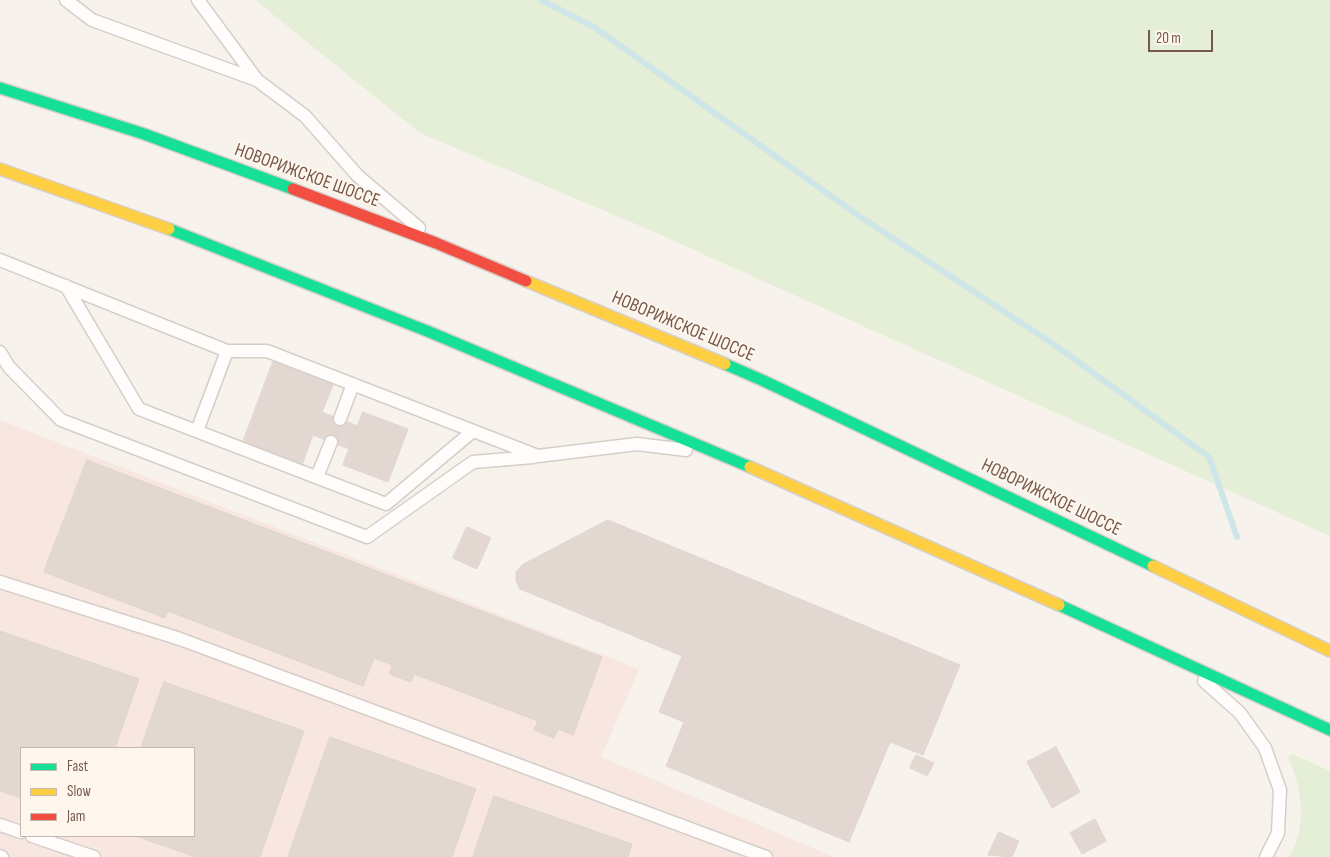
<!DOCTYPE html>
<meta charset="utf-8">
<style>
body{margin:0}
#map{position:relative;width:1330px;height:857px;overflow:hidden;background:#f7f2ec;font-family:"Sofia Sans Condensed",sans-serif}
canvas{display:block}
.legend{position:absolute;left:20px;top:747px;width:175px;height:90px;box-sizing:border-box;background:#fff7ee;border:1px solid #c8b8ad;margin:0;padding:6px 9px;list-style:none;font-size:15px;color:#76594c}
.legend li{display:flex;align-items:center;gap:10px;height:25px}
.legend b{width:25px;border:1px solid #c8b8ad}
.scale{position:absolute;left:1148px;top:30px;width:65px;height:22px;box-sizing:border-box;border:2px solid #76594c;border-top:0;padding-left:6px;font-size:15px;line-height:18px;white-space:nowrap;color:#76594c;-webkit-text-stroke:4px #fff7ee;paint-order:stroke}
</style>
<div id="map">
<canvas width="1330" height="857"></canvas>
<ul class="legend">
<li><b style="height:6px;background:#16e098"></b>Fast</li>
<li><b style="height:6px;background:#ffcf43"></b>Slow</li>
<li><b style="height:6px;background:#f24e42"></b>Jam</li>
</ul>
<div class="scale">20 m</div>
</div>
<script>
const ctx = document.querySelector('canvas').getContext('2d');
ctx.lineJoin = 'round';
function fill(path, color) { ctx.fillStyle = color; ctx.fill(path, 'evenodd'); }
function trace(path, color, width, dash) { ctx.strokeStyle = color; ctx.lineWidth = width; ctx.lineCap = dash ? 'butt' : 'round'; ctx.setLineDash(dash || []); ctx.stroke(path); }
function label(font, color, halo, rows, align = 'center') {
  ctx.font = font + ' "Sofia Sans Condensed",sans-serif'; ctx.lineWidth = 4; ctx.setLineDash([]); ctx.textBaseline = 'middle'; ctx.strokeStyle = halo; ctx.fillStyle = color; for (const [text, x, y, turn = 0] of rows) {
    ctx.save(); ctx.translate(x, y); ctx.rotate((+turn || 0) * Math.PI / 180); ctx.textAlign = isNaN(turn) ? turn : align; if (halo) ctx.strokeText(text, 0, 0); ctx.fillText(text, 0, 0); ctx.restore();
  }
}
fill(new Path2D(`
 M0,420L639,669L601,757L834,857H0ZM21,748H194V836H21Z`), '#f7e7e0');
fill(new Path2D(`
 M255,0H1330V536L643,227L420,133Z
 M1292,754L1330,771V857H1289C1308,827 1302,788 1288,757Z`), '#e5eed7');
trace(new Path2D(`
 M541,0L594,27L862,218L1055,345L1209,457L1237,537`), '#cee6e8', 6);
const building = new Path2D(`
 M273,362L333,385L322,412L358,426L349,449L313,435L302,465L243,442Z
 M363,412L408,429L388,482L343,465Z
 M87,460L602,657L573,735L558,729L554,738L534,730L538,721L414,674L411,682L389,674L392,665L374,658L363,686L168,611L165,618L44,572Z
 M608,520L960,665L923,755L890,742L849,842L666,766L684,722L659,712L682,656L520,589L516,581V572L522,565Z
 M467,527L491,538L477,569L453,558Z
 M0,631L139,679L115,748H21V798L0,791Z
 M164,682L304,731L260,857H196L135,836H194V748H141Z
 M330,737L476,789L452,857H288Z
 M1056,747L1080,792L1052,808L1027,762Z
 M916,755L934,763L927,776L910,768Z
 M494,796L632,844L628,857H473Z
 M1095,819L1106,841L1082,854L1070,833Z
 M999,832L1019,841L1012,857L988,855Z`);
fill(building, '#e2d8d1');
trace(building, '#e0d5ce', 1);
const lane = new Path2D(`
 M66,0L92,20L257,80L305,116L358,176L419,228
 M198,0L257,80
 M0,260L227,351H267L538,456L637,444L686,450
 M66,286L139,409L386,504L473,431
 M0,352L9,367L61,420L367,537L473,462L533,457
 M340,419L353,384
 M197,431L227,351
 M317,477L331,442
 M0,582L180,639L766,857
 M1204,681L1240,713L1265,748L1280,790L1278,833L1266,857
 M0,825L21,832
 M32,836L94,857
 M0,856L2,857`);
const fast = new Path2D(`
 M0,88L144,134L293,189
 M169,229L432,333L750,467
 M725,364L764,381L1153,566
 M1059,605L1330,730`);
const slow = new Path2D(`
 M0,169L169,229
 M526,281L725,364
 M750,467L1059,605
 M1153,566L1330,651`);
const jam = new Path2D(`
 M293,189L436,243L526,281`);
trace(lane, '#d6cec8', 15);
trace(fast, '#d8cfca', 14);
trace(slow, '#d8cfca', 14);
trace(jam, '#d8cfca', 14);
trace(lane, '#fefdfc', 12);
trace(fast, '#16e098', 11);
trace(slow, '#ffcf43', 11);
trace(jam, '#f24e42', 11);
label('19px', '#76594c', '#fff7ee', [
 ["НОВОРИЖСКОЕ ШОССЕ",307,176,20],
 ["НОВОРИЖСКОЕ ШОССЕ",683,327,23],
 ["НОВОРИЖСКОЕ ШОССЕ",1051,498,26]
]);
</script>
